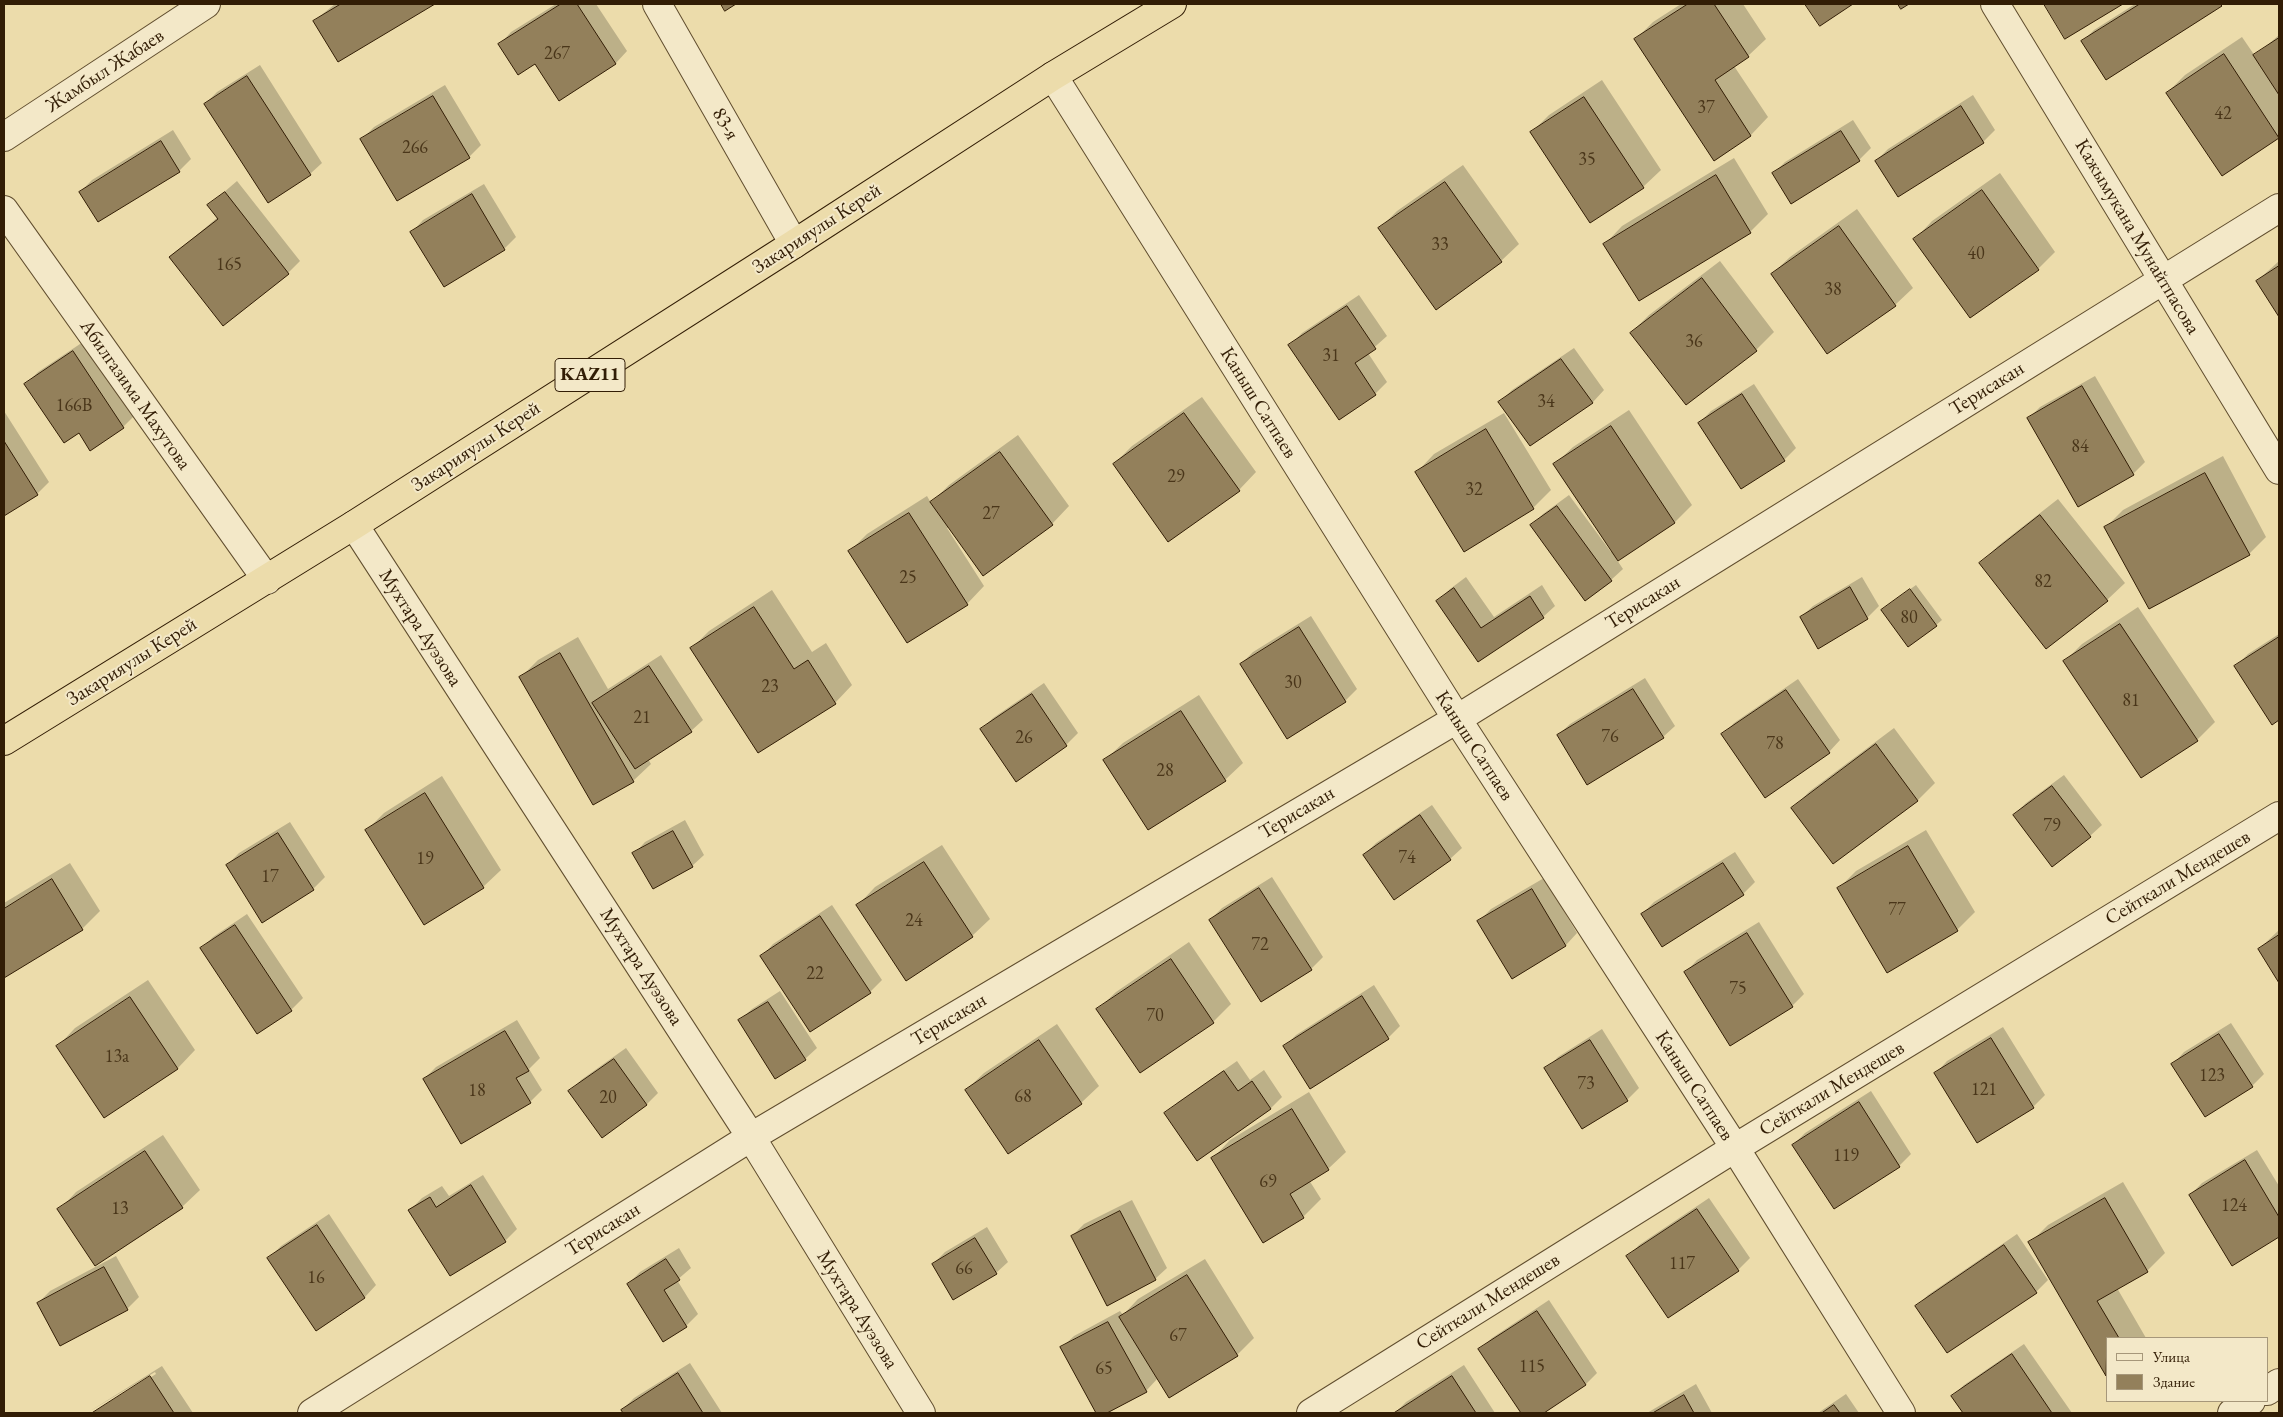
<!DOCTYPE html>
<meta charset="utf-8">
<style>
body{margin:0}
#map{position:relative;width:2283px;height:1417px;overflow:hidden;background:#ecdcab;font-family:"EB Garamond",serif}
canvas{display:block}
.frame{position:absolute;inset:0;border:5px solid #321d05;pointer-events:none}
.legend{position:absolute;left:2106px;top:1337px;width:162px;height:65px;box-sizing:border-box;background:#f3e8c8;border:1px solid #a6977a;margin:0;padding:6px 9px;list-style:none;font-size:15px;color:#321d05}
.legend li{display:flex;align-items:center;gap:10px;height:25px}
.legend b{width:25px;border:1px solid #a6977a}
</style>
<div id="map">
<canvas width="2283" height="1417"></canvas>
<div class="frame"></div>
<ul class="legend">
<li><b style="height:6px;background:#f3e8c8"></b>Улица</li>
<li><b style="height:14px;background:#93805b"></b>Здание</li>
</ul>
</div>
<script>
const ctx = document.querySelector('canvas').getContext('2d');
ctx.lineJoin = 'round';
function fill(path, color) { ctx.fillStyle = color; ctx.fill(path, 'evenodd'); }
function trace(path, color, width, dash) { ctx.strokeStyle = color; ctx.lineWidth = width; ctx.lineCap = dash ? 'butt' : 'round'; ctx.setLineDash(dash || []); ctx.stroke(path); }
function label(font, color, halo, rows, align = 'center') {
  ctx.font = font + ' "EB Garamond",serif'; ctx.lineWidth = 4; ctx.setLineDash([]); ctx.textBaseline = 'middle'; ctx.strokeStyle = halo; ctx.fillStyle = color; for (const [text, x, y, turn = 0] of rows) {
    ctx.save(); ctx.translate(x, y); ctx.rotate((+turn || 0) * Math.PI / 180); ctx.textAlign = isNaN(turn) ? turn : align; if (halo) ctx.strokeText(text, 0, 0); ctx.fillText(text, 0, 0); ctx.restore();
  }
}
fill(new Path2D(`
 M335,4H432L339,60L314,21Z
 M556,4H596L627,51L616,63L559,99L535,62L500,44L511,32Z
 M1681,4H1743L1766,39L1748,56L1734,66L1768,117L1751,135L1714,159L1635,40L1653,22Z
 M2045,4H2121L2066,37Z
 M2135,4H2222L2106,79L2082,42L2094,30Z
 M2279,35V136L2223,174L2167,93L2185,75L2242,37L2255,56Z
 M260,65L322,163L310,174L205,104L217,92Z
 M1602,80L1661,170L1643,187L1532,132L1549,115Z
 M445,85L481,145L469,157L362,139L374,127Z
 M1973,95L1995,130L1983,142L1876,161L1888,149Z
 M1853,120L1871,148L1859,160L1773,174L1785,162Z
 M173,130L191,159L179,171L80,192L92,180Z
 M1734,158L1768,214L1750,232L1605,244L1622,226Z
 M1463,165L1519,244L1501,261L1380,228L1397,211Z
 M2000,173L2055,252L2038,269L1915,239L1932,221Z
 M237,181L300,261L288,273L224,324L171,257L218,217L209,205Z
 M484,184L516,237L504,249L412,232L423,220Z
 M1857,209L1913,288L1895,305L1772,274L1790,257Z
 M1720,261L1774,332L1756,350L1686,403L1631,333L1649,315Z
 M2279,261V315L2257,281Z
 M1359,295L1387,336L1368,353L1387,382L1375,394L1339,418L1290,345L1302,333Z
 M86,340L135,415L123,427L90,449L79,431L26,384L38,372Z
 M1574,348L1604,390L1593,402L1531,444L1500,402L1512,390Z
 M2095,376L2145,462L2133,474L2028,419L2040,407Z
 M1754,384L1796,448L1784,460L1699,423L1711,411Z
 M1202,397L1256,472L1239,490L1114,464L1132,446Z
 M1629,410L1692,505L1675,522L1617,560L1623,569L1611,580L1531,526L1543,514L1569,495L1611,552L1613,551L1555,464L1573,447Z
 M4,411L49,482L37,494L4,515Z
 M1504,413L1551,490L1533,508L1464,550L1417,472L1434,454Z
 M1018,435L1069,506L1052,524L947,528L984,586L967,604L850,551L867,534L927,496L931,503L949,485Z
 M2223,456L2266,537L2249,554L2106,527L2123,510Z
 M2058,499L2125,583L2107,600L1981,563L1998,546Z
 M1466,577L1494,617L1542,585L1555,606L1543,617L1479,660L1438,601L1450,589Z
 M1862,577L1879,606L1867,618L1801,617L1813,606Z
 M1916,585L1942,620L1936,625L1888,605Z
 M772,590L812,652L826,643L852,685L835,703L692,648L709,631Z
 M2138,607L2215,722L2197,740L2065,661L2082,644Z
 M1311,616L1357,689L1345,701L1287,737L1241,664L1253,652Z
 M2279,634V719L2272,723L2236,666L2248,654Z
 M578,637L608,689L661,655L703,720L691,731L648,759L651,764L633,781L521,677L538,660Z
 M1645,678L1675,726L1663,737L1558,735L1570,724Z
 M1798,679L1840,740L1829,752L1723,735L1734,723Z
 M1044,683L1078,733L1066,745L1016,780L981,730L993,718Z
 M1199,695L1243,763L1225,780L1105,760L1123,743Z
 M1894,728L1935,783L1918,800L1834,863L1793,808L1810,791Z
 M2064,775L2102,825L2090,836L2014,815L2026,803Z
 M442,776L501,870L483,887L367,830L384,813Z
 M1432,805L1462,848L1450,859L1364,855L1376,843Z
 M685,820L704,855L692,866L634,854L645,842Z
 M290,822L325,877L313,889L227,865L239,853Z
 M1926,830L1975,912L1957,930L1838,889L1856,871Z
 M942,845L990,919L972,936L858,905L875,887Z
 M1735,852L1755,882L1743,894L1642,914L1654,902Z
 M70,863L100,911L82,929L4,977V903Z
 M1272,877L1323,957L1311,969L1210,920L1222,908Z
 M1544,878L1577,933L1566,945L1512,977L1479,921L1491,909Z
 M832,905L882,980L870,992L762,956L773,944Z
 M247,914L303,998L291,1010L201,949L213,937Z
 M1759,922L1804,994L1792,1006L1686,972L1697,960Z
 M2279,930V981L2259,949Z
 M1189,942L1231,1004L1213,1022L1098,1009L1116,992Z
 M148,980L195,1050L178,1068L105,1116L58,1046L75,1028Z
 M1374,985L1400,1026L1388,1038L1284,1047L1296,1035Z
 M780,991L817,1048L805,1059L740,1020L752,1009Z
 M517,1020L540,1058L529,1069L542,1090L530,1102L424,1079L436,1067Z
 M2231,1023L2264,1074L2252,1086L2173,1064L2184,1052Z
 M1057,1024L1099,1086L1081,1103L1008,1152L966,1090L984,1073Z
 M2003,1027L2045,1095L2033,1107L1936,1073L1947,1061Z
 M1602,1029L1639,1088L1627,1100L1583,1127L1546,1069L1558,1057Z
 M626,1048L658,1093L647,1104L570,1091L581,1080Z
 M1237,1061L1250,1080L1264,1070L1282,1097L1270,1109L1166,1113L1178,1102Z
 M1871,1091L1911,1154L1899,1166L1793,1145L1805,1133Z
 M1309,1092L1346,1152L1328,1169L1309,1180L1321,1199L1303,1217L1213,1158L1230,1140Z
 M163,1135L200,1190L182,1207L95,1265L59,1210L76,1192Z
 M2257,1150L2279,1186V1236L2233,1264L2190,1195L2202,1183Z
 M483,1175L517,1229L505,1241L410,1210L422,1198L442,1186L449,1196Z
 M2123,1182L2165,1253L2147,1271L2117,1288L2146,1338H2107L2106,1374L2030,1243L2048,1225Z
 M1709,1198L1750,1258L1738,1270L1628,1257L1639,1245Z
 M1132,1200L1167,1268L1155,1279L1072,1236L1084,1224Z
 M329,1214L376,1285L365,1297L316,1329L269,1258L281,1246Z
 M987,1227L1008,1262L996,1273L933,1264L945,1252Z
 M2017,1234L2048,1280L2036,1292L1917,1306L1928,1295Z
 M679,1248L691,1268L677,1280L698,1314L686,1326L628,1284L640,1272Z
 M116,1256L139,1297L127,1309L38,1303L50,1291Z
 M1205,1259L1254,1338L1237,1355L1158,1378L1146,1391L1105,1413H1097L1062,1347L1074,1336L1120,1311L1123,1315L1138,1299Z
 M1549,1300L1597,1373L1586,1384L1542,1413H1522L1480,1349L1492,1338Z
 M2024,1344L2072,1413H1964L1953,1396L1964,1385Z
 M690,1363L722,1413H624L622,1410L634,1398Z
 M1464,1365L1495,1413H1395L1406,1402Z
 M162,1366L193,1413H94L156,1374L155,1372L87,1413Z
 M1696,1384L1712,1413H1647Z
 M1846,1394L1859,1413H1818Z`), '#0003');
const building = new Path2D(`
 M341,4H435L338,62L313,21Z
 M561,4H577L616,64L559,101L535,64L518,75L498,44Z
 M721,4H736L725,11Z
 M1688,4H1714L1749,57L1715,80L1751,136L1714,161L1634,39Z
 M1805,4H1853L1820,26Z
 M1898,4H1909L1901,9Z
 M2044,4H2123L2065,39Z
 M2140,4H2220L2222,6L2106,80L2081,41Z
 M2279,38V95L2253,55Z
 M2224,54L2279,138L2222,176L2166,93Z
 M247,76L311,175L268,203L204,104Z
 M433,96L470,158L397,201L360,139Z
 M1584,97L1644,188L1590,223L1530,132Z
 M1961,106L1984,143L1898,197L1875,161Z
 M1841,131L1860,161L1791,204L1772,173Z
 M161,141L180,172L98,222L79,192Z
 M1716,175L1751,233L1639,301L1603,244Z
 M1445,182L1502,262L1436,310L1378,228Z
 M1982,190L2039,270L1970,318L1913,239Z
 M225,192L289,274L223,326L169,257L218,219L207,205Z
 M472,194L505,250L444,287L410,232Z
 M1839,226L1896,306L1827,354L1771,274Z
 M2279,266V317L2256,281Z
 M1702,278L1757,351L1686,405L1630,333Z
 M1347,306L1376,349L1355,363L1376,395L1339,420L1288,345Z
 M73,351L124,428L90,451L79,433L64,443L24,384Z
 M1561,359L1593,403L1530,446L1498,402Z
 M2082,386L2134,475L2078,507L2027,418Z
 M1742,394L1785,461L1741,489L1698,423Z
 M1184,413L1240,491L1168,542L1113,464Z
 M1611,426L1675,523L1618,561L1553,464Z
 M1486,429L1534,509L1464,552L1415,472Z
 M4,441L38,495L4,516Z
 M1000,452L1053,525L983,576L930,502Z
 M2205,473L2250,555L2149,609L2104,527Z
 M1557,506L1612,581L1585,601L1530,525Z
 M909,513L968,605L907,643L848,551Z
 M2040,515L2108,601L2046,649L1979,563Z
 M1850,587L1868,619L1818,649L1800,617Z
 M1454,588L1481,628L1530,596L1544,618L1478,662L1436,601Z
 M1910,589L1937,626L1908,647L1881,610Z
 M754,607L794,669L808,660L836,704L758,753L690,648Z
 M2120,624L2198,741L2141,778L2063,661Z
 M1299,627L1346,702L1287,739L1240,664Z
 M2279,637V720L2272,725L2234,666Z
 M560,653L634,782L593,805L519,677Z
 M649,666L692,732L635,769L592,703Z
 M1633,689L1664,738L1587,785L1557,735Z
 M1786,690L1830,753L1765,798L1721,734Z
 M1032,694L1067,746L1016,782L980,729Z
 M1181,711L1226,781L1148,830L1103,760Z
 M1876,744L1918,801L1833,864L1791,808Z
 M2052,786L2091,837L2052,867L2013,815Z
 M425,793L484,888L424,925L365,830Z
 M1420,815L1451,860L1394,900L1363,855Z
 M673,831L693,867L653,889L632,853Z
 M278,833L314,890L262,923L226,865Z
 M1908,846L1958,931L1887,973L1837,888Z
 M924,862L973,937L906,981L856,905Z
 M1723,863L1744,895L1662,947L1641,914Z
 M52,879L83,930L4,978V909Z
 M1259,888L1312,970L1261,1002L1209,920Z
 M1532,889L1566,946L1512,979L1477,921Z
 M820,916L871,993L810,1032L760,956Z
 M235,925L292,1011L257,1034L200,948Z
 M1747,933L1793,1007L1730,1046L1684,972Z
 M2279,935V983L2258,949Z
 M1171,959L1214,1023L1140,1073L1096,1009Z
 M1362,996L1389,1039L1310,1089L1283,1046Z
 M130,997L178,1069L104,1118L56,1046Z
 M768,1002L806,1060L775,1079L738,1020Z
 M505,1031L529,1071L516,1078L531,1103L461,1144L423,1079Z
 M2219,1034L2253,1087L2205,1117L2171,1064Z
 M1991,1038L2034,1108L1977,1143L1934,1073Z
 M1039,1040L1082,1104L1008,1154L965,1090Z
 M1590,1040L1628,1101L1582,1129L1544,1068Z
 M614,1059L647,1105L602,1138L568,1091Z
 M1224,1071L1238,1091L1252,1081L1271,1109L1197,1161L1164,1113Z
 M1859,1102L1900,1167L1834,1209L1792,1145Z
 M1292,1109L1329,1170L1290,1194L1304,1218L1263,1243L1211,1158Z
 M145,1151L183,1208L95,1266L57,1209Z
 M2245,1160L2279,1217V1237L2232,1266L2189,1195Z
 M471,1185L506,1242L450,1276L408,1210L430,1197L436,1207Z
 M2105,1198L2148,1272L2097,1301L2119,1338H2107L2106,1376L2028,1242Z
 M1697,1209L1739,1271L1668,1318L1626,1256Z
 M1120,1211L1156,1280L1107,1306L1071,1236Z
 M317,1225L365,1298L316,1331L267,1258Z
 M975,1238L997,1274L953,1300L932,1264Z
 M2004,1245L2037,1293L1947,1353L1915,1306Z
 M666,1259L680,1280L664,1290L687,1327L663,1342L627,1284Z
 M104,1267L128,1310L60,1346L37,1303Z
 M1187,1275L1238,1356L1169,1398L1119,1317Z
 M1537,1311L1586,1385L1544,1413H1521L1478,1349Z
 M1108,1322L1147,1392L1107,1413H1096L1060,1347Z
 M2012,1354L2052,1413H1963L1951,1396Z
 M678,1373L703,1413H623L621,1410Z
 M150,1376L174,1413H92Z
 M1452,1376L1476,1413H1394Z
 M1684,1395L1694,1413H1653Z
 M1834,1405L1840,1413H1822Z`);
fill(building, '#93805b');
trace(building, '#321d05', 1);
const minor = new Path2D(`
 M657,4L794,244
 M1995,4L2279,470
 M1053,76L1457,719L1735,1148L1901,1413
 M4,137L206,4
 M4,210L267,580
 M354,525L751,1137L921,1413
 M2267,1391L2279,1383
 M312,1413L751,1137L1457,719L2279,208
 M1311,1413L1735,1148L2279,816
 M2232,1413L2251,1401`);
const highway = new Path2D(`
 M4,741L354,525L794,244L1053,76L1172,4`);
trace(minor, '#604d2e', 30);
trace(highway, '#321d05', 30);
trace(minor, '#f3e8c8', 28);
trace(highway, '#ecdcab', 28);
label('18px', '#4a361a', null, [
 ["267",557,54],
 ["37",1706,108],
 ["42",2223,114],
 ["266",415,148],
 ["35",1587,160],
 ["33",1440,245],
 ["40",1976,254],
 ["165",229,265],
 ["38",1833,290],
 ["36",1694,342],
 ["31",1331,356],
 ["34",1546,402],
 ["166В",74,406],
 ["84",2080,447],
 ["29",1176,477],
 ["32",1474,490],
 ["27",991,514],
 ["25",908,578],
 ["82",2043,582],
 ["80",1909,618],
 ["30",1293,683],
 ["23",770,687],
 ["81",2131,701],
 ["21",642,718],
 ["76",1610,737],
 ["26",1024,738],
 ["78",1775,744],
 ["28",1165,771],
 ["79",2052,826],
 ["74",1407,858],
 ["19",425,859],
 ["17",270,877],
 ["77",1897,910],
 ["24",914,921],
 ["72",1260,945],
 ["22",815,974],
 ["75",1738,989],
 ["70",1155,1016],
 ["13а",117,1057],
 ["123",2212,1076],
 ["73",1586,1084],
 ["121",1984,1090],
 ["18",477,1091],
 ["68",1023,1097],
 ["20",608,1098],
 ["119",1846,1156],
 ["69",1268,1182],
 ["124",2234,1206],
 ["13",120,1209],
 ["117",1682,1264],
 ["66",964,1269],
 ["16",316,1278],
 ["67",1178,1336],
 ["115",1532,1367],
 ["65",1104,1369]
]);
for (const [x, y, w] of [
 [590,375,70]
]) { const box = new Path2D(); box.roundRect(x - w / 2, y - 16.5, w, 33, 4); ctx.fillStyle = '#f3e8c8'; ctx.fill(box); trace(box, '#321d05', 1); }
label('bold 19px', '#321d05', null, [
 ["KAZ11",590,375]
]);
label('20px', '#321d05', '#f3e8c8', [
 ["Жамбыл Жабаев",105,71,-33],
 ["83-я",725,124,60],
 ["Закарияулы Керей",817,229,-33],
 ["Кажымукана Мунайтпасова",2137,237,59],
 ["Терисакан",1987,389,-32],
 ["Абилгазима Махутова",135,395,55],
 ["Каныш Сатпаев",1258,403,58],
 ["Закарияулы Керей",476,447,-33],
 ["Терисакан",1643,603,-32],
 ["Мухтара Ауэзова",420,628,57],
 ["Закарияулы Керей",132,662,-32],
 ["Каныш Сатпаев",1474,746,57],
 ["Терисакан",1297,813,-31],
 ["Сейткали Мендешев",2178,878,-31],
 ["Мухтара Ауэзова",641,967,57],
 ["Терисакан",949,1020,-31],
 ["Каныш Сатпаев",1694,1086,57],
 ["Сейткали Мендешев",1832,1089,-31],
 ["Терисакан",603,1230,-32],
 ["Сейткали Мендешев",1488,1302,-32],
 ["Мухтара Ауэзова",857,1310,58]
]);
</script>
